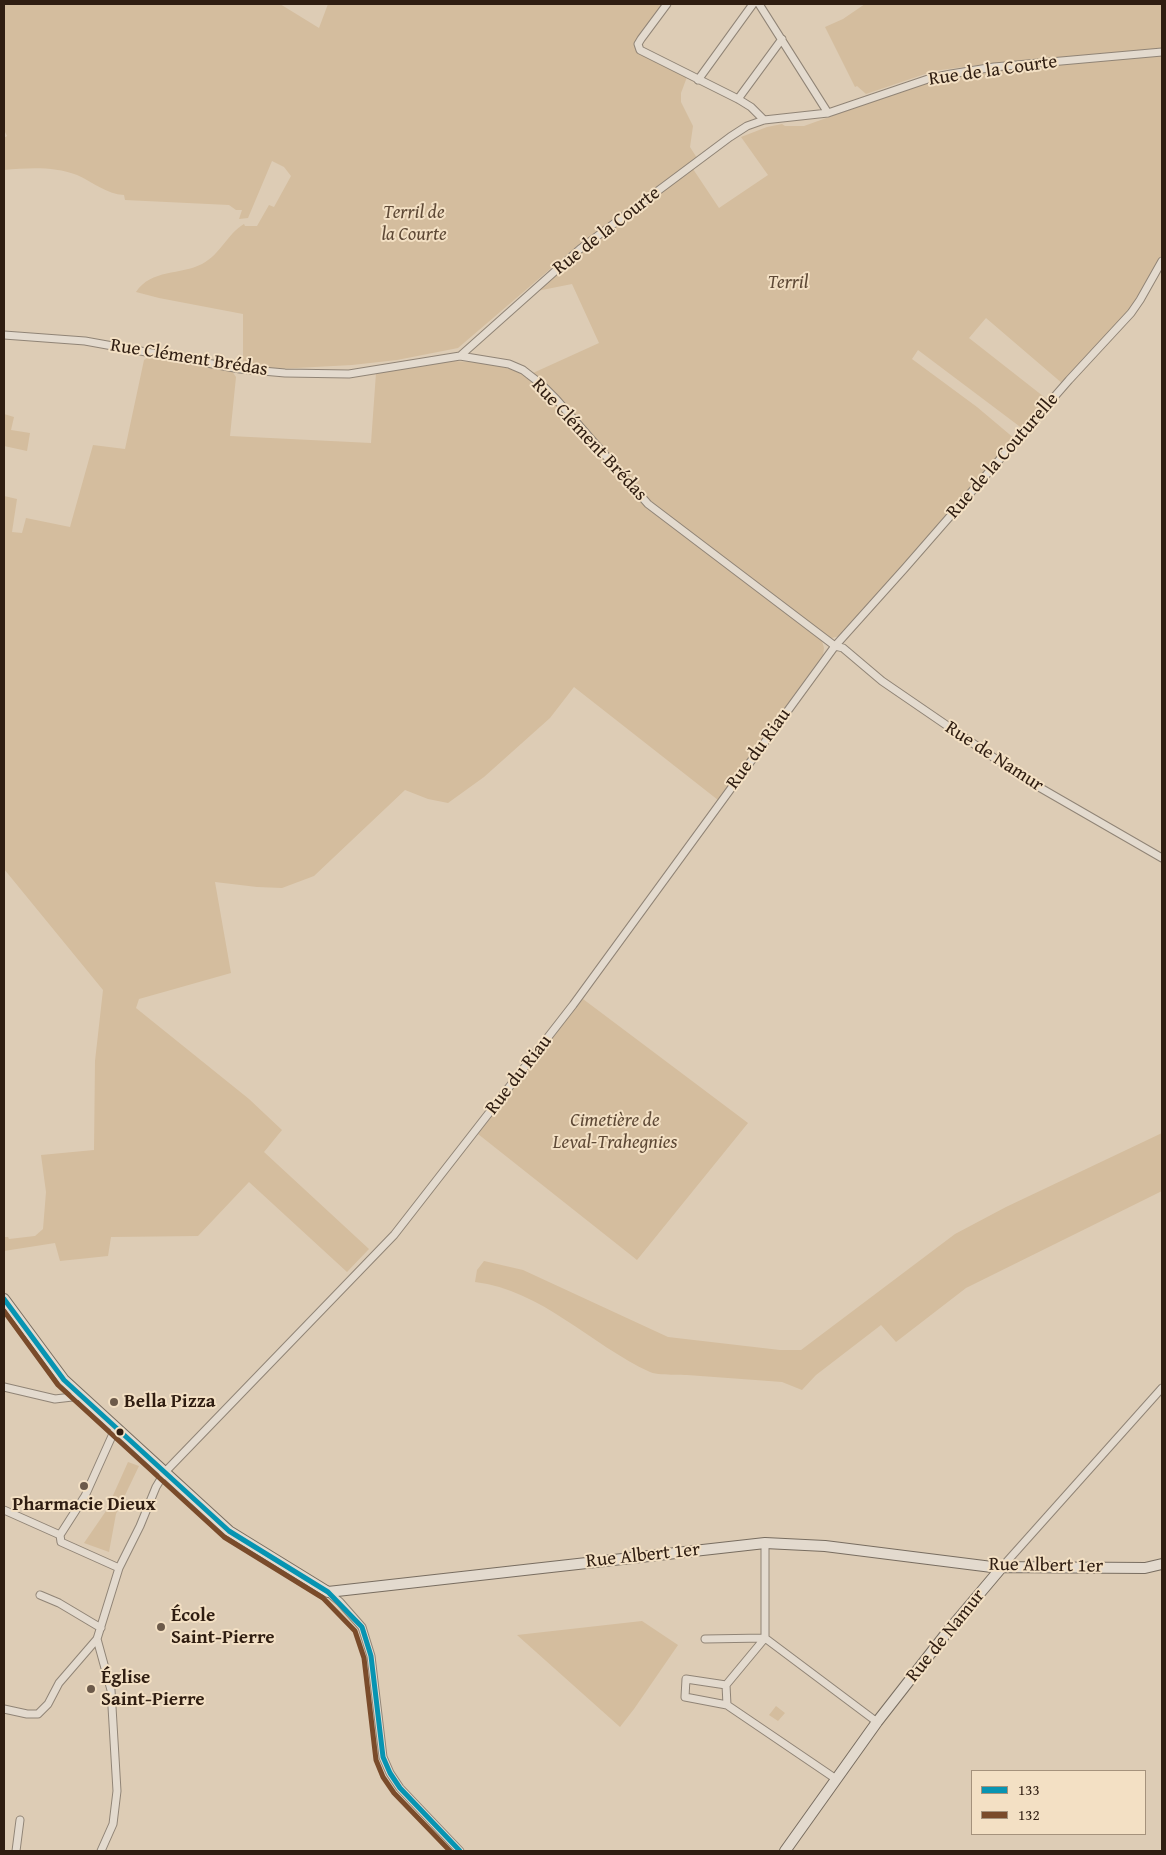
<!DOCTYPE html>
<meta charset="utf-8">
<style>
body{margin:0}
#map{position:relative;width:1166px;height:1855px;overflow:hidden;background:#ddccb5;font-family:"Gentium Book Plus",serif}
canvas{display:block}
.frame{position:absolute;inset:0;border:5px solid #2f1d11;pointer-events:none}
.legend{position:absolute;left:971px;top:1770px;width:175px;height:65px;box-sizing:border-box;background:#f3e0c4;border:1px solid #a5927c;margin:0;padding:6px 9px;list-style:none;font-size:15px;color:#2f1d11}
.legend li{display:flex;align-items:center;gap:10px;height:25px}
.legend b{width:25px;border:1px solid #a5927c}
</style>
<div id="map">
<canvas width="1166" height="1855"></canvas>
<div class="frame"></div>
<ul class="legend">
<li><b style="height:6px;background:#0794b2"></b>133</li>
<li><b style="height:6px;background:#7a4b2a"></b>132</li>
</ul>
</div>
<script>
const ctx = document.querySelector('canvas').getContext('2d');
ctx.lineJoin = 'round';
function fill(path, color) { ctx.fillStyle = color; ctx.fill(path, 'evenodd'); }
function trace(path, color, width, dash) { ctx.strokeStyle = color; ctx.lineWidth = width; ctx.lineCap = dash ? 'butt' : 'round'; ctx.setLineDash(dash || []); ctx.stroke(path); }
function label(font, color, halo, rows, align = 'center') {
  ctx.font = font + ' "Gentium Book Plus",serif'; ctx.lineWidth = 4; ctx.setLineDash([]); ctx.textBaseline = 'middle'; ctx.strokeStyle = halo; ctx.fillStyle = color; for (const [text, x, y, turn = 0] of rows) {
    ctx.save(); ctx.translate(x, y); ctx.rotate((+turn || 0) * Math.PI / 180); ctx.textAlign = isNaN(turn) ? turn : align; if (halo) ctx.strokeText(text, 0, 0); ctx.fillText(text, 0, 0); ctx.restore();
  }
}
fill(new Path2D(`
 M4,4H280L319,28L328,4H663L636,44L635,49L640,54L687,77L681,93V102L693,126L690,147L697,158L577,246L458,348L397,360L352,365L277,369L243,365V314L159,298L136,292C151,269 181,275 202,264C221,254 227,234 244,224L245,226H257L269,205L274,207L291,176L284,167L272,161L248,218L239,219L242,210H236L229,205L125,200L124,195C106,194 93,182 77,175C53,166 28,168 4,170V138L7,136L4,130Z
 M865,4H1162V49L985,64L934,71L866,94L857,86L855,87L825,27L843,19Z
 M1162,55V255L1148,282L1129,311L1063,384L986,318L969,338L1048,400L1023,429L918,350L912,359L977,407L1015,439L840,636L832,638L827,637L654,506L563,402L533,373L599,343L572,284L537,291L586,249L693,169L719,208L768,175L741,137L767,127L782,124L785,126H804L930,81L992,70Z
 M150,356L232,371L236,377L230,436L371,443L376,373L454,361L485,363L519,371L538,385L554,402L652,512L822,641L824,648L823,655L718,800L574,687L550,718L484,777L448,803L428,799L405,790L314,876L282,888L257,887L215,882L231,973L139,999L136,1008L249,1099L282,1130L264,1152L369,1249L347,1272L249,1182L198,1236L111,1237L108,1256L60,1261L55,1243L4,1251V1237H8L9,1239L35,1236L43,1229L46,1192L41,1155L94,1150L95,1061L103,990L4,869V496L17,499L12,532L22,533L26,518L70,527L93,445L125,449L144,360Z
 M4,414L14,417L11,430L30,433L27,451L4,446Z
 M583,999L748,1123L637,1260L478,1134Z
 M1162,1133V1191L966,1288L896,1342L881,1325L816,1375L802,1390L782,1382C751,1380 719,1377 687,1375C676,1374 660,1376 650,1372C591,1345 542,1290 475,1282L477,1270L484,1261L523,1270L668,1337L780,1350H801L955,1234L1006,1207Z
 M128,1462L139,1466L116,1514L109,1552L84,1543L106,1511Z
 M642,1621L678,1645L634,1709L620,1727L517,1635Z
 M776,1706L785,1713L778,1721L769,1715Z`), '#d4bd9e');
const street = new Path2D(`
 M667,4L641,39L638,44L640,50L738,99L751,107L764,120
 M759,4L828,113
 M698,80L753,4
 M738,99L782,39
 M4,335L85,341L240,369L285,373L349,374L460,356L509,364L523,370L541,384L556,399L648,504L835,646L843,648L882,681L1025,779L1162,858
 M460,356L580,249L730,137L747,126L764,120L828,113L931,78L951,74L994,67L1162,52
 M4,1387L55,1399L81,1396
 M116,1427L85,1496L60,1535L61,1542L119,1568
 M4,1510L60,1535
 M765,1543V1638L877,1722
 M1002,1567L1162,1388
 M328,1592L340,1602L362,1627L371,1656L383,1757L390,1773L400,1788L460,1851
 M40,1595L59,1603L101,1628
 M97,1639L111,1690L117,1791L113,1824L101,1851
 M705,1639L765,1638L726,1685L727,1705L685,1697L686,1679L726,1685
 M727,1705L836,1779
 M4,1709L27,1714H38L48,1704L59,1683L97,1639L119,1568L140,1526L156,1487L165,1472L394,1235L573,1005L835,646L905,568L1069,380L1131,313L1140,300L1162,261
 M16,1851L20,1820`);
const secondary = new Path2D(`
 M4,1299L64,1380L229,1531L328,1592L765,1543L825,1546L992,1567L1145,1568L1162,1564
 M785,1851L877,1722L948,1631L1002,1567`);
trace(street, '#908476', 9);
trace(secondary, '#786d60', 12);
trace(street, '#e3dace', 7);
trace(secondary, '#e3dace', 10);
trace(new Path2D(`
 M4,1299L64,1380L229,1531L328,1592L362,1627L371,1656L383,1757L390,1773L400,1788L460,1851`), '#0794b2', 5);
trace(new Path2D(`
 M4,1311L58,1385L224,1537L323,1598L355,1631L364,1658L376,1760L383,1777L394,1793L450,1851`), '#7a4b2a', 5);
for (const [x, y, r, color] of [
 [114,1402,5,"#6c5a4a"],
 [120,1432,4.5,"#2f1d11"],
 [84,1486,5,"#6c5a4a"],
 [161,1627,5,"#6c5a4a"],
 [91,1689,5,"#6c5a4a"]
]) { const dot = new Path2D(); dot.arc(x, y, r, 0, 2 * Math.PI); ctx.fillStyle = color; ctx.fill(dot); trace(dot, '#f3e0c4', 2); }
label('19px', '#2f1d11', '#f3e0c4', [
 ["Rue de la Courte",993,71,-8],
 ["Rue de la Courte",607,231,-38],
 ["Rue Clément Brédas",189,358,9],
 ["Rue Clément Brédas",589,440,47],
 ["Rue de la Couturelle",1003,456,-49],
 ["Rue du Riau",759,749,-54],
 ["Rue de Namur",994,757,33],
 ["Rue du Riau",519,1075,-52],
 ["Rue Albert 1er",643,1556,-6],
 ["Rue Albert 1er",1046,1566,1],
 ["Rue de Namur",946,1636,-51]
]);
label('italic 19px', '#5e4936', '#f3e0c4', [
 ["Terril de",414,213],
 ["la Courte",414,235],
 ["Terril",788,283],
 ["Cimetière de",615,1121],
 ["Leval-Trahegnies",615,1143]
]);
label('bold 19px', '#2f1d11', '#f3e0c4', [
 ["Bella Pizza",124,1402],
 ["Pharmacie Dieux",84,1505,"center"],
 ["École",171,1616],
 ["Saint-Pierre",171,1638],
 ["Église",101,1678],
 ["Saint-Pierre",101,1700]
], 'left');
</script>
